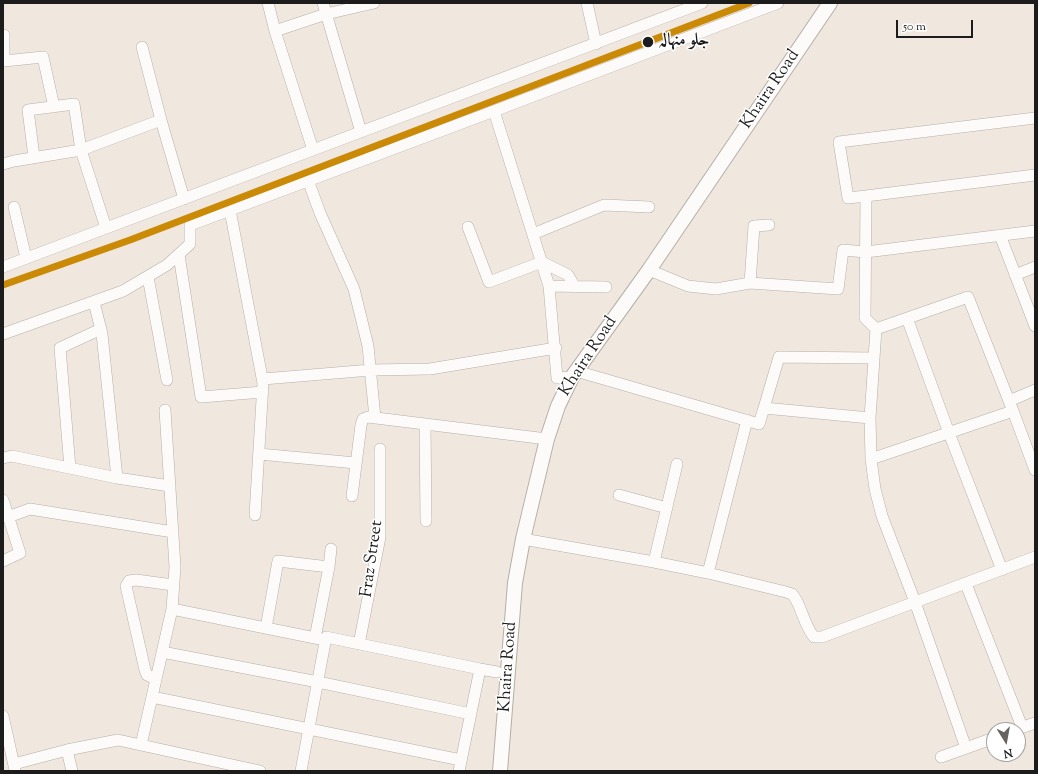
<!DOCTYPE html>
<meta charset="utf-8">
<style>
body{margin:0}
#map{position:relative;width:1038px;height:774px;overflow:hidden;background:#f0e7de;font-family:"Sorts Mill Goudy",serif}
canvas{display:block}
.frame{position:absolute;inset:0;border:4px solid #1c1c1c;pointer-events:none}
.north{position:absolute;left:986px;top:722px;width:40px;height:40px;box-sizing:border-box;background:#fff;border:1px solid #a4a4a4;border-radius:50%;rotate:169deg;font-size:11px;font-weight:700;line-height:16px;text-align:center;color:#1c1c1c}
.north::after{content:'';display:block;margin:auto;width:14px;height:18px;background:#666360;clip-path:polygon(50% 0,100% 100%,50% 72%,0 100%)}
.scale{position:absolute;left:896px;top:20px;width:77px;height:18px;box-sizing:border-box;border:2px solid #1c1c1c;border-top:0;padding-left:5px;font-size:12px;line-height:14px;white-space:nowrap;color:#1c1c1c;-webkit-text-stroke:3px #fff;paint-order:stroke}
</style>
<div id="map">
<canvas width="1038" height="774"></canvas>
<div class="frame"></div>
<div class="north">N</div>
<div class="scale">50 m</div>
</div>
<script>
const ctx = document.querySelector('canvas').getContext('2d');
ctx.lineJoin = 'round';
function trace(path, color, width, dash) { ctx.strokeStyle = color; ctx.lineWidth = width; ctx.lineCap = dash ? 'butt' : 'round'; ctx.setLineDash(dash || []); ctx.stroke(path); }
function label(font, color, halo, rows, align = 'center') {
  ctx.font = font + ' "Sorts Mill Goudy",Amiri,serif'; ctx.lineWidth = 3; ctx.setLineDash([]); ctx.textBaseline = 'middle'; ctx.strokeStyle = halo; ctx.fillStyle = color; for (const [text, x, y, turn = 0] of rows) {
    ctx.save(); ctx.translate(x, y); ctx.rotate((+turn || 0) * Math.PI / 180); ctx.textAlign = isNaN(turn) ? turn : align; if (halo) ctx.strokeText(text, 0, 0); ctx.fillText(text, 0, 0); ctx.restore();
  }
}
const minor = new Path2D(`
 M268,3L275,31L313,150
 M323,3L361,132
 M587,3L596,44
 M275,31L326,14L374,3
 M3,35H4V61L43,57L54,107
 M142,47L161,120
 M494,111L778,3
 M34,157L28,110L74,104L81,150L161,120L184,199
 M3,164L14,161L81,150L106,228
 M308,180L320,213L354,289L368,346L375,418
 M866,196L1035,175
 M14,207L26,258
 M230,210L263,383L255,515
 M468,227L489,282L542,262L568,275L575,287
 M533,234L604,205L649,207
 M1000,235L1035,326
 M179,255L201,397L263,392
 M3,267L702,3
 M649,270L688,286L716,289L750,283L754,226L769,225
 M1015,275L1035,267
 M148,277L167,380
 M750,283L838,289L843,250L866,252L1035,231
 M549,286L606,287
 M907,318L949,433L1002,570
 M3,334L123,291L167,265L190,244V225L494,111L549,286L557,378L572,377
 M576,371L759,424L764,408L870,418L871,459L1013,411L1035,470
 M263,379L371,370L430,369L556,348
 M1009,401L1035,390
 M764,408L779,357L873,358
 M165,410L175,567L172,609
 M1013,411L968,297L876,329L865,318L866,196L848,198L839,142L1035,118
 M870,418L876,329
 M425,424L426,521
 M259,454L356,463
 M3,458L12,456L117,478L102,334L94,302
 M871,459L875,489L882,516L915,602L966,748
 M70,468L60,348L101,329
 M117,478L170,486
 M619,495L667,508
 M352,496L361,425L363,419L368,417L547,439
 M3,500L20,553L3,561
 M8,517L30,509L173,532
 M523,539L654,562L708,573L786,592C786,592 791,594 792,594C800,601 804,626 814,637H822L1035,557
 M654,562L677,464
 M708,573L747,420
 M966,584L1022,727
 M266,628L278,561L329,567L331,549
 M315,638L329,567
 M359,644L380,537V449
 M162,652L318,682L471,714
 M480,669L497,672
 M156,679L147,675L145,670L126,586L129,581L136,580L173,585
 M152,697L461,760
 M3,716L15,770
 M1015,730L1035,723
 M141,745L172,609L325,640
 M67,750L72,771
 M941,757L994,738
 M14,764L67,750L118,740L260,771
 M301,771L326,637L480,669L459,771`);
const tertiary = new Path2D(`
 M500,771L515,583L523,539L547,439L558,406L572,377L649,270L830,3`);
trace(minor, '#b5afaa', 12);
trace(tertiary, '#b5afaa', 16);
trace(minor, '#fdfbfa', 11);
trace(tertiary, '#fdfbfa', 14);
trace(new Path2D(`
 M3,285L130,240L749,3`), '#cb8a06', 7);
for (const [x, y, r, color] of [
 [648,42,6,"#1c1c1c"]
]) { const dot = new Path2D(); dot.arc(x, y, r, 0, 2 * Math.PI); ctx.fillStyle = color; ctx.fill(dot); trace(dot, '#fff', 1.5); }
label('bold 17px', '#1c1c1c', '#fff', [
 ["جلو منہالہ",658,42]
], 'left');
label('17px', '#1c1c1c', '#fff', [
 ["Khaira Road",771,90,-56],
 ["Khaira Road",589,357,-57],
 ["Fraz Street",373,559,-82],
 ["Khaira Road",509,667,-86]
]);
</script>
